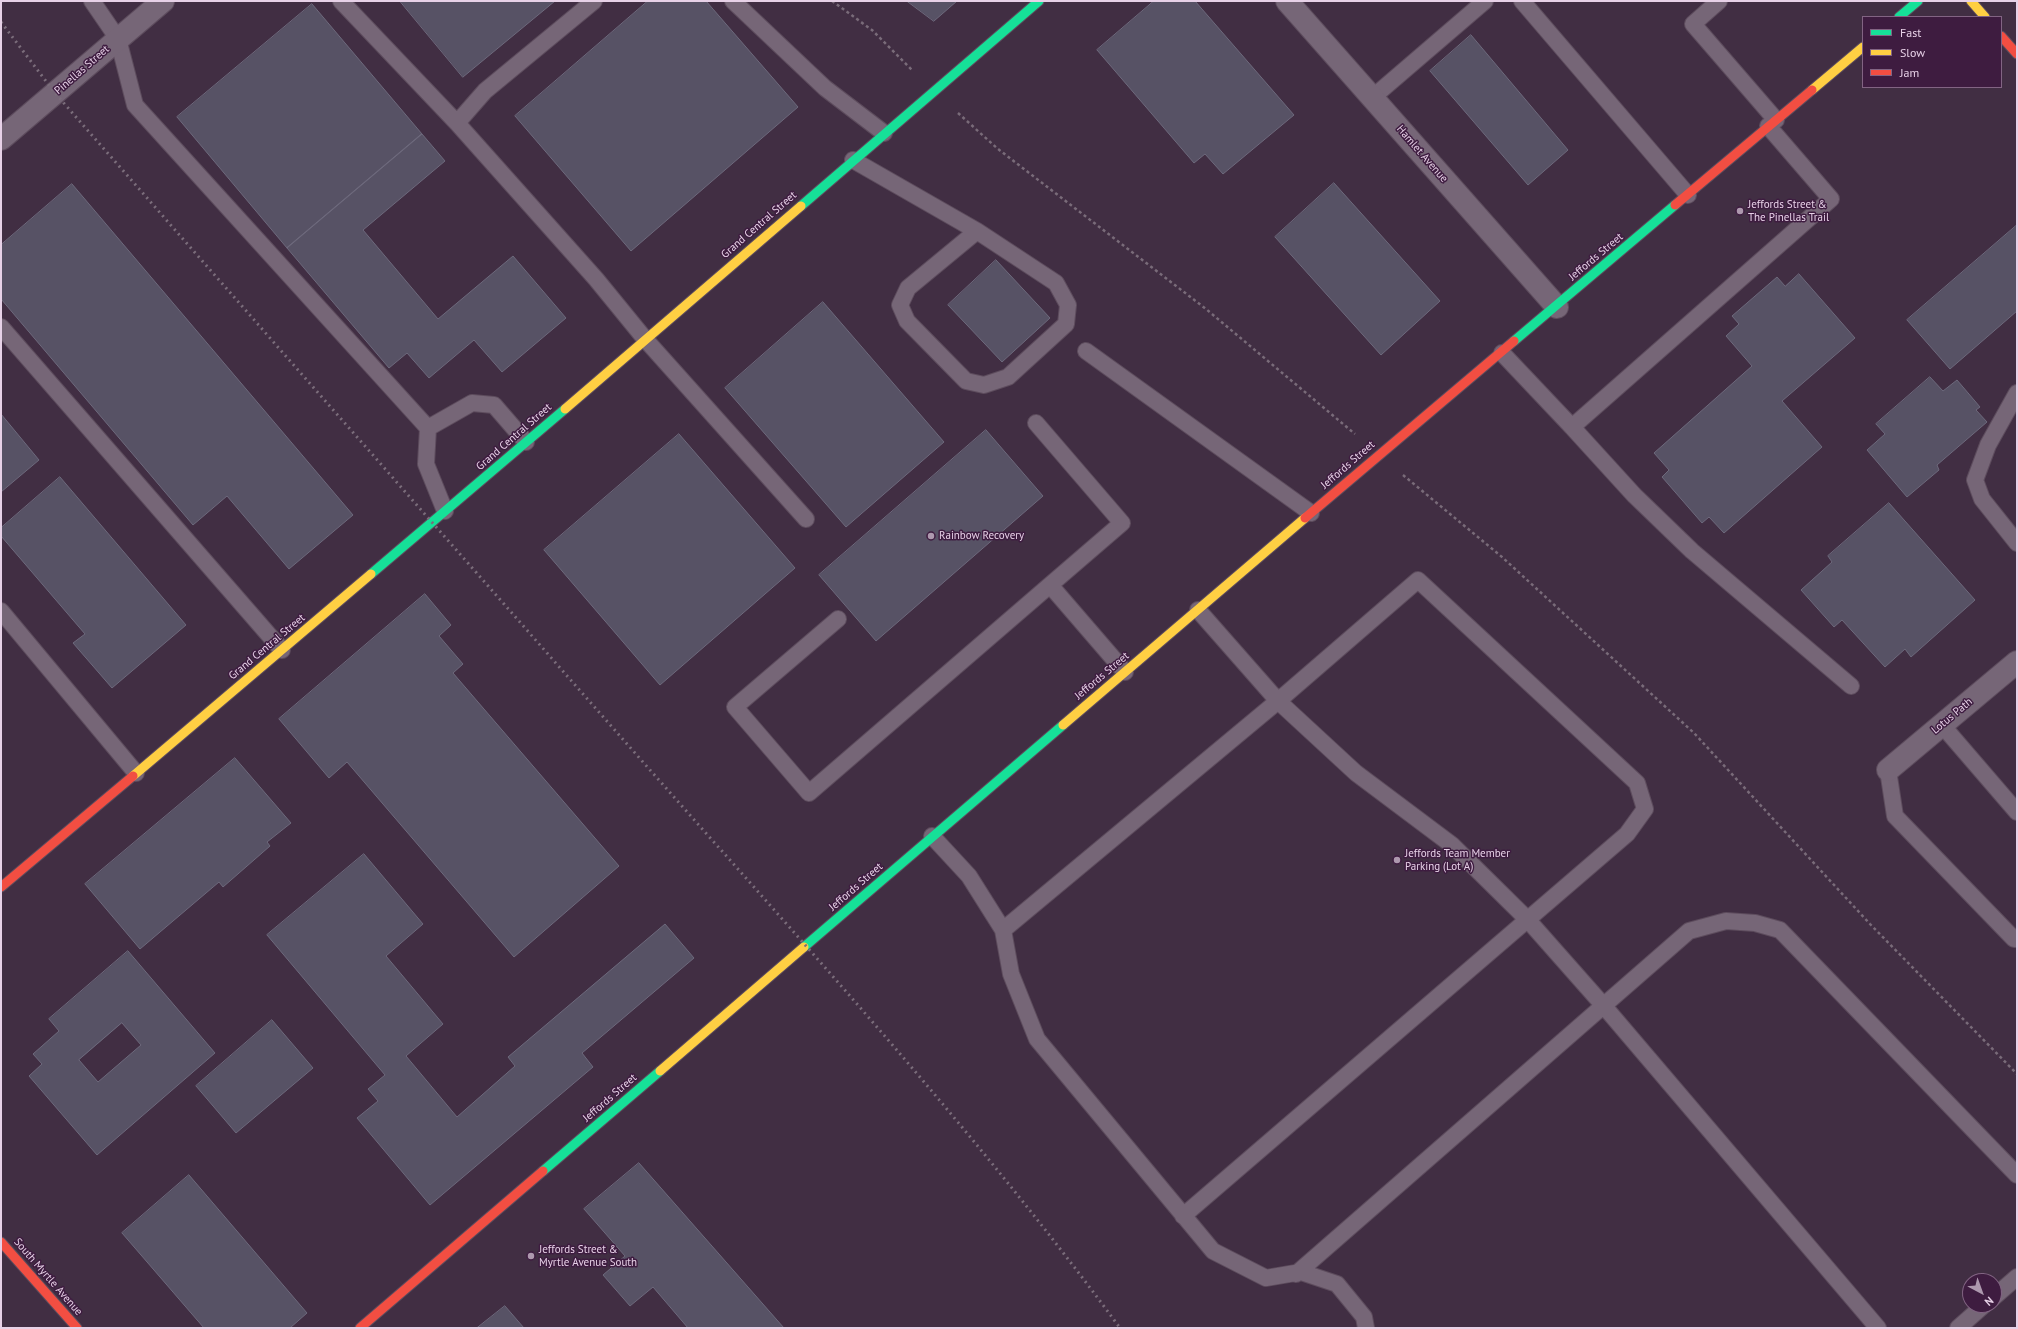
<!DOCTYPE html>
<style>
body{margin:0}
#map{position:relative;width:2018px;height:1329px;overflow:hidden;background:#412e43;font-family:"PT Sans",sans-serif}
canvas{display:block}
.frame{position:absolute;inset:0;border:2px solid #e7d1e7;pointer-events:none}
.legend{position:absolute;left:1862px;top:16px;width:140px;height:72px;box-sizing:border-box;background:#3e1c40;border:1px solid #826483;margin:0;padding:5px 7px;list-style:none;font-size:12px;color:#e7d1e7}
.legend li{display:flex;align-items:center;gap:8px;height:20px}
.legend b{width:20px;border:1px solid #826483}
.north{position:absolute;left:1962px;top:1273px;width:40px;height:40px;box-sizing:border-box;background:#3e1c40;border:1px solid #826483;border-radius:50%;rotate:139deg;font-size:11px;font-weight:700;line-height:16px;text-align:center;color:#e7d1e7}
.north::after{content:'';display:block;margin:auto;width:14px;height:18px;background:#ad98ae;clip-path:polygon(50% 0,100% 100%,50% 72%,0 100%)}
</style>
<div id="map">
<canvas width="2018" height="1329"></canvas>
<div class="frame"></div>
<ul class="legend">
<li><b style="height:5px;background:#16e098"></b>Fast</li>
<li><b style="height:5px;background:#ffcf43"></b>Slow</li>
<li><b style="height:5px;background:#f24e42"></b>Jam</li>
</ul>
<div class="north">N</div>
</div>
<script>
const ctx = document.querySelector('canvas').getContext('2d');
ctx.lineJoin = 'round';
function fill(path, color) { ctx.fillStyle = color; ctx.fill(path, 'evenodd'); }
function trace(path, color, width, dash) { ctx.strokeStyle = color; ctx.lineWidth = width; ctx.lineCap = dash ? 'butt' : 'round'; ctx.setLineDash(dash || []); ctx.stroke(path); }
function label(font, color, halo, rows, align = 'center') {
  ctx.font = font + ' "PT Sans",sans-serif'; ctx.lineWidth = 3; ctx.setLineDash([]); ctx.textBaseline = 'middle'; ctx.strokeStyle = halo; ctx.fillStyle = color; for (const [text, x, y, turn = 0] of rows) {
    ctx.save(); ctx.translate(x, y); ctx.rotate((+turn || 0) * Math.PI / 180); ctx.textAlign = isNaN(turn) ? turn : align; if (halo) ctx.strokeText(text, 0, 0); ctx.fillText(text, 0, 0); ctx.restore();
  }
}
const building = new Path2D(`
 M400,1H555L463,77Z
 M648,1H706L798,107L631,251L515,116Z
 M907,1H957L934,21Z
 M1154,1H1195L1294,115L1223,174L1205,154L1194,163L1097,50Z
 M312,4L422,134L287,248L177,117Z
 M1471,35L1568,150L1528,185L1430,71Z
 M422,134L445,161L363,230L438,319L513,256L566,318L502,372L474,340L429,378L407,353L389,368L287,248Z
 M1334,183L1440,301L1381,355L1275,237Z
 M72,184L353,515L289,569L227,496L193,525L1,299V245Z
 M2017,225V311L1950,369L1907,320Z
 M996,260L1050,318L1002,362L948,305Z
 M1799,274L1855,338L1782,401L1822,447L1724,533L1709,517L1702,523L1662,477L1669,470L1654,453L1752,366L1726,336L1739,324L1732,316L1777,277L1785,286Z
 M823,302L944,442L846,527L725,388Z
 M1930,377L1943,391L1957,380L1980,407L1976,410L1987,422L1937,465L1939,470L1907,497L1867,450L1885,434L1876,424Z
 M1,414L39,460L1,492Z
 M986,430L1043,496L876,641L819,575Z
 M679,434L795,568L660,685L544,550Z
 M60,477L186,625L112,688L73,643L85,634L1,536V528Z
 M1889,503L1975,600L1911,657L1905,649L1885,667L1842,620L1834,627L1801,590L1832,562L1828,556Z
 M425,594L451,625L439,636L463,664L453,673L619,866L514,957L347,762L329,778L279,719Z
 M235,758L291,823L267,842L270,846L223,887L219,882L140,949L85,884Z
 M364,854L423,924L386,956L443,1024L406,1056L457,1117L515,1066L508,1057L665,924L694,958L582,1053L593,1067L430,1205L357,1118L378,1101L368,1089L385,1075L267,935Z
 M128,951L215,1053L97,1155L29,1076L42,1064L33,1054L59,1031L49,1019ZM122,1023L141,1045L98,1082L79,1060Z
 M272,1020L313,1068L236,1133L196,1086Z
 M639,1163L784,1328H688L653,1287L630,1306L603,1275L625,1256L584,1209Z
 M189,1175L307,1313L290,1328H204L122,1233Z
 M505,1306L524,1328H477Z`);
fill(building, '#575265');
trace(building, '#6d697c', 1);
const lane = new Path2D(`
 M92,1L118,39L135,105L428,428L426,464L445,511
 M341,1L457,123
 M594,1L485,91L457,123L596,279L645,339L806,519
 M733,1L825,88L884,133
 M1522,1L1688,195
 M1719,1L1693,24L1776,120
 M1372,98L1485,1
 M1768,126L1831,199L1572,427L1634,495L1692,551L1851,686
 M853,160L977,231L1056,283L1068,305L1066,324L1008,377L984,385L966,381L907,321L900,305L908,288L977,231
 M1,327L282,650
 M1086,351L1311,513
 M1502,353L1572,427
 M2017,393L1988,445L1975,480L1982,499L2017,543
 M1036,423L1122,523L1050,585
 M428,428L472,403L494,405L526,442
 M1198,610L1278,701L1356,773L1452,845L1527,919L1603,1005L1878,1328
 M1,611L136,773
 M838,619L735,707L809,793L1050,585L1125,672
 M1942,725L2017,812
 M1888,770L1895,816L2014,939H2017
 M932,836L969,876L1003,930L1011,974L1037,1039L1213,1251L1266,1278L1301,1272L1337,1284L1364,1317L1366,1328
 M1003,930L1278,701L1418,580L1637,783L1645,809L1627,834L1183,1216
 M1296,1274L1689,931L1726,921L1755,923L1780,930L2017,1175
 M1994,1297L2017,1277
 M1958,1328L1984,1305`);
const street = new Path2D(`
 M1287,1L1557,307
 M1,139L163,1
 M1888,770L2017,662`);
const fast = new Path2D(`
 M1899,17L1918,1
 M801,206L1039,1
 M1514,341L1675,205
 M371,574L565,409
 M804,947L1063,725
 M543,1171L660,1071`);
const slow = new Path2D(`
 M1971,1L1985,17
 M1812,90L1863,47
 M565,409L801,206
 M1063,725L1305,518
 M133,776L371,574
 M660,1071L804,947`);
const jam = new Path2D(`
 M2001,36L2017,54
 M1675,205L1812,90
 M1305,518L1514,341
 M1,887L133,776
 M1,1242L77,1328
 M360,1328L543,1171`);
trace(lane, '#5d4c5d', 18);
trace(street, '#5d4c5d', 24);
trace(fast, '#5d4c5d', 11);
trace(slow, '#5d4c5d', 11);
trace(jam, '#5d4c5d', 11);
trace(new Path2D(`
 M832,1L872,30L912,70
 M958,113L998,149L1206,309L1355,434
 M1403,475L1502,557L1694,733L1870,924L2017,1074`), '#796b79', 2.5, [3, 3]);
trace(lane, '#766677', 16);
trace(street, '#766677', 22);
trace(fast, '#16e098', 9);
trace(slow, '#ffcf43', 9);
trace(jam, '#f24e42', 9);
trace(new Path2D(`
 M1,22L55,93C253,319 452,545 650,770C811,952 976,1132 1120,1328`), '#7b6d7b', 3, [2, 4]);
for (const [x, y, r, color] of [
 [1740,211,4,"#ad98ae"],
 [931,536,4,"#ad98ae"],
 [1397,860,4,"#ad98ae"],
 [531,1256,4,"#ad98ae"]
]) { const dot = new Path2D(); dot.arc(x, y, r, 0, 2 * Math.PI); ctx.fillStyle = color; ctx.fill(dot); trace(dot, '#3e1c40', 1.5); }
label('11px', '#e7d1e7', '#3e1c40', [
 ["Pinellas Street",82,70,-41],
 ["Hamlet Avenue",1422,154,49],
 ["Grand Central Street",759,225,-41],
 ["Jeffords Street",1596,257,-40],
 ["Grand Central Street",514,437,-41],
 ["Jeffords Street",1348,465,-41],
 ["Grand Central Street",267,647,-40],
 ["Jeffords Street",1102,676,-40],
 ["Lotus Path",1952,716,-40],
 ["Jeffords Street",856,887,-41],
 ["Jeffords Street",610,1098,-41],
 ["South Myrtle Avenue",48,1277,49]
]);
label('11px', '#e7d1e7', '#3e1c40', [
 ["Jeffords Street &",1748,205],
 ["The Pinellas Trail",1748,218],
 ["Rainbow Recovery",939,536],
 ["Jeffords Team Member",1405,854],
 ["Parking (Lot A)",1405,867],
 ["Jeffords Street &",539,1250],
 ["Myrtle Avenue South",539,1263]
], 'left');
</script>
